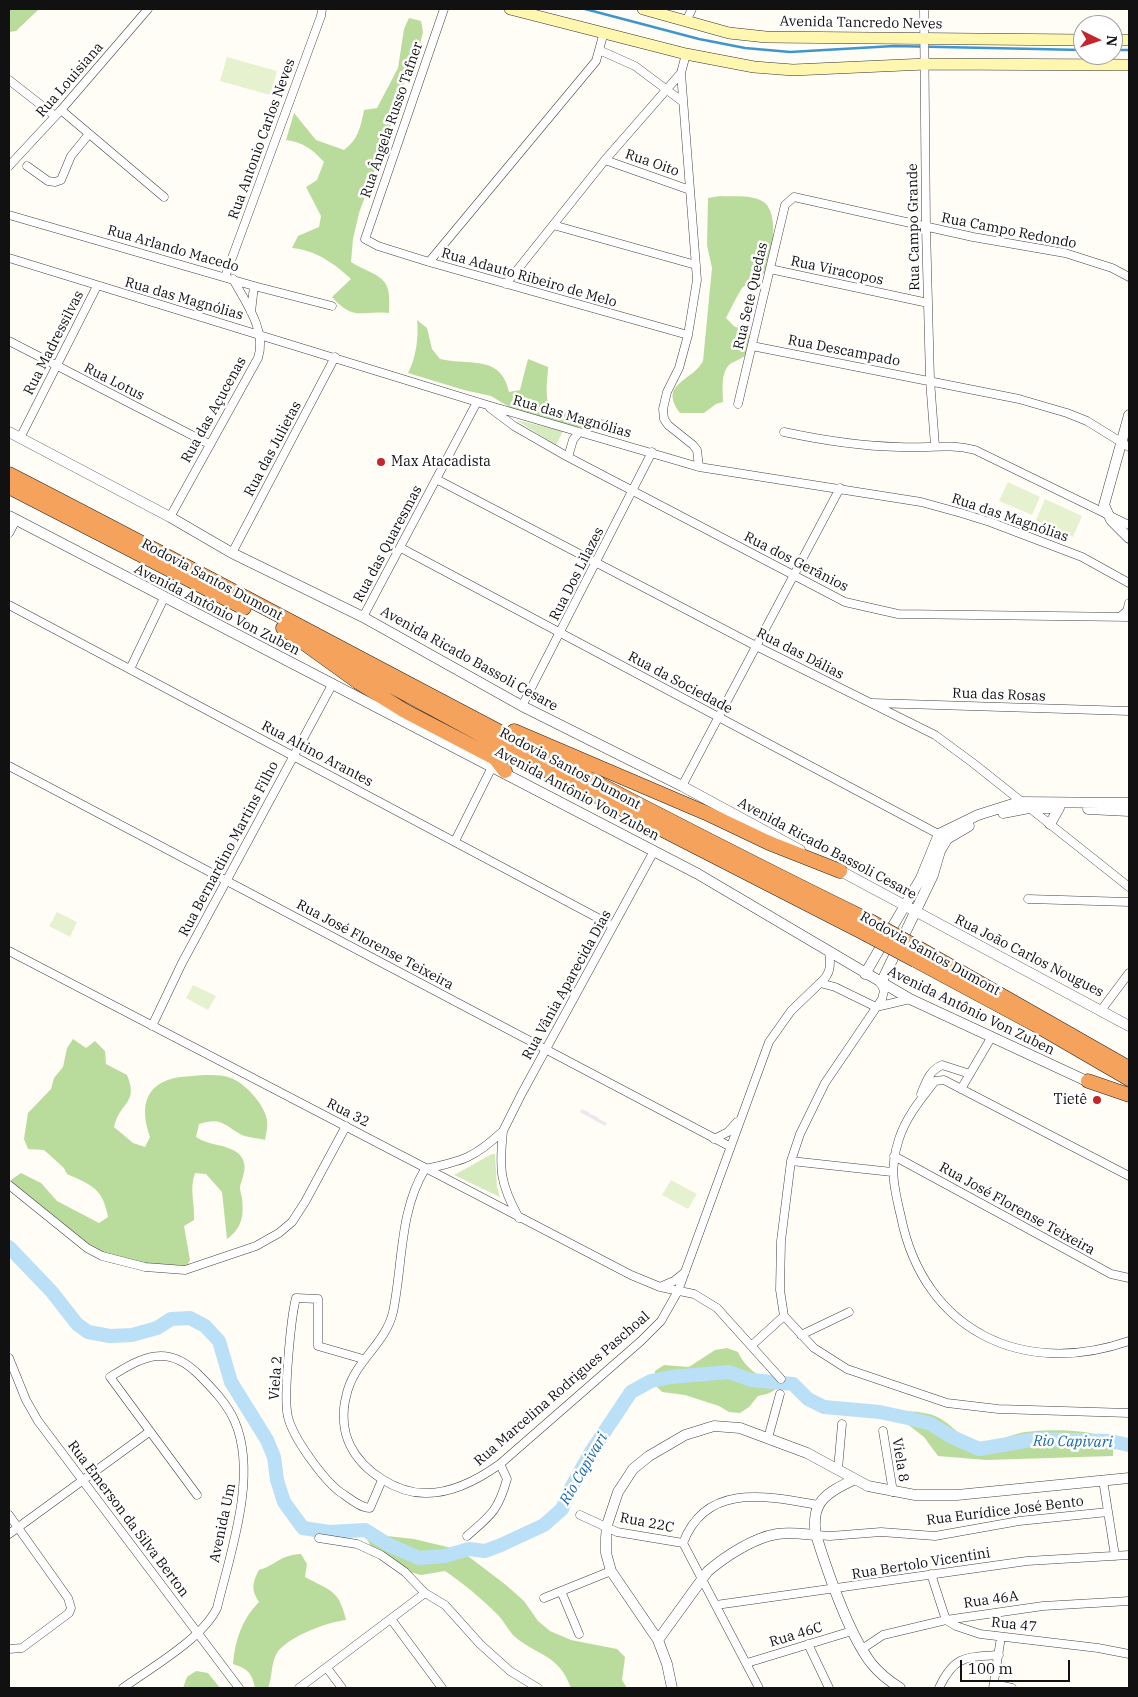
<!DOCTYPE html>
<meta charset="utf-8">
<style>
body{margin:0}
#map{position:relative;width:1138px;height:1697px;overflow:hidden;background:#fffdf5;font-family:"IBM Plex Serif",serif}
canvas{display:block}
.frame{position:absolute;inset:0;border:10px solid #111;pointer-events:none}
.north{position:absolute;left:1073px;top:15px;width:50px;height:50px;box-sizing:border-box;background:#fff;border:1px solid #a0a0a0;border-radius:50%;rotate:94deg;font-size:14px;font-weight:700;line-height:20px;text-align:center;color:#111}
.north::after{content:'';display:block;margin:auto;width:18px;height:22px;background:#c4262e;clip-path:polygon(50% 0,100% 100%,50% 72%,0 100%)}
.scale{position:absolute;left:960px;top:1660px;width:110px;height:22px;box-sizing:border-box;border:2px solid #111;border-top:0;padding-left:6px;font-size:15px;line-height:18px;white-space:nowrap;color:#111;-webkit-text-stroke:4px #fff;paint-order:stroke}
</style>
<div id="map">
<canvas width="1138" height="1697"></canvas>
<div class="frame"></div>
<div class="north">N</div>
<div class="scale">100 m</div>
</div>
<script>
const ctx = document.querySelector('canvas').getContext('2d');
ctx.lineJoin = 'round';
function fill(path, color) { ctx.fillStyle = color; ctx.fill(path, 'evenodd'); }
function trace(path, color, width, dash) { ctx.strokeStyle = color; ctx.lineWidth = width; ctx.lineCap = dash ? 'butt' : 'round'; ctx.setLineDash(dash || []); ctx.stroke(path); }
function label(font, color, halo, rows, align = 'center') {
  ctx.font = font + ' "IBM Plex Serif",serif'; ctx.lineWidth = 5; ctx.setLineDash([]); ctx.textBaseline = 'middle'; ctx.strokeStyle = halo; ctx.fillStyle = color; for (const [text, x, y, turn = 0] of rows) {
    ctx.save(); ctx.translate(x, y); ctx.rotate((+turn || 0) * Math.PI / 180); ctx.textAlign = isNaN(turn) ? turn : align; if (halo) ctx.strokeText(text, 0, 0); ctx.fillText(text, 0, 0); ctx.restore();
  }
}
fill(new Path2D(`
 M582,1109L590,1113L589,1116L591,1114L599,1118L598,1120L599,1119L607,1123L605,1126L580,1112Z`), '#eee6ef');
fill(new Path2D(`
 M516,420L563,431L556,445Z
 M492,1154H495L497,1187L500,1197L454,1175Z`), '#d5ebbd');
fill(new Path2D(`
 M9,9H39L16,31L9,32Z
 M409,18L421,21L423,32L420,44L398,99L392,123L359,213L353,239L351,262C379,279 392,273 389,313C360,310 355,322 332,297L351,279C334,263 315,250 292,248L298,236L319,227L321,216L306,187L317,180L324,162C312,149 303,142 286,140L294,113L316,140L344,150C358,140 361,126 364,110L377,108L398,68L404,29Z
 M720,196C733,197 754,194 765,203C779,215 773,259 764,273C759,280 748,282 742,288C736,297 731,309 726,318L735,327L748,330L751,341L750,352C743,358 735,361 730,364C720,373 723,391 723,402L716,404L704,413H680C658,383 692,382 703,361L712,268L707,245L708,198Z
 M417,320L427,328L432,349L440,359C470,366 501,354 509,392L520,390L528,359L548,367C548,377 544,397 550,406C558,416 594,418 606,420L612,429L572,427L511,408L491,396L464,390L408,373C416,358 419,336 417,320Z
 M73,1039L86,1048L95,1041L105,1051L106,1064L127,1075C139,1104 120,1101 114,1127L133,1143L145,1147L150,1137C136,1097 152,1077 193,1076C205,1075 220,1074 231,1078C245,1083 266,1106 267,1121C268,1127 266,1134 265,1140C258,1138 249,1138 242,1135C223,1125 222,1117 199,1124L196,1137C209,1146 228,1144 239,1154C249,1165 243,1175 240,1187C240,1190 241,1195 242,1198C244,1216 242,1228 227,1239L222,1192L206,1174L195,1173C189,1190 195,1203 194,1220L184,1226L190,1260L185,1270L114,1264L103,1260L74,1243L58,1227L13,1191L11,1180L21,1173L41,1183L57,1201L99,1223L108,1217C103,1188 91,1185 67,1174L64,1168L44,1150L28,1149L24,1139L28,1113L51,1089L54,1078L63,1067L67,1048Z
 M727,1348L738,1352C747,1371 761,1378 781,1383C776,1392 767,1394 758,1396L749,1407L740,1413L729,1412L719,1406L685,1395L662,1392L654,1384L655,1371L664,1365L689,1367L715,1350Z
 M908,1411C920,1412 931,1413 941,1419C957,1429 963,1442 984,1442C996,1442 1005,1437 1017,1434C1032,1429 1083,1429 1096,1435C1103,1439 1108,1444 1113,1450V1456L986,1460L938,1456L924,1437L906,1423Z
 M378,1535L414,1539L460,1550L506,1585L524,1601L538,1621L550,1631L571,1640L617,1649L625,1657L622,1680L627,1688H571C558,1653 538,1657 514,1636C508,1630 504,1621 498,1615C482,1599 463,1583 445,1571L421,1575L410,1572L371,1547L366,1537Z
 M301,1554L307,1564L305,1577C330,1591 339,1589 346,1620C327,1622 281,1639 275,1657C271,1667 272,1678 268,1688H255C252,1673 248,1669 233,1664C235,1640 242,1619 259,1602C251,1590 252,1583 259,1570C277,1565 279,1555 301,1554Z
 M196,1671L208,1673L220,1688H183L187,1677Z`), '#b9dc9c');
fill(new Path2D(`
 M227,57L277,71L270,95L220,81Z
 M1008,482L1040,497L1032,515L999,501Z
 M1045,499L1082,516L1073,537L1036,520Z
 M57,912L77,922L70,937L49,926Z
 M193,985L216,996L208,1010L186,998Z
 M671,1180L697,1194L688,1209L662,1195Z`), '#e6f2cf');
trace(new Path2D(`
 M585,9L699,39L745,48L790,52L894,46L1083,50
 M1113,50H1129`), '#3f96cf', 2.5);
trace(new Path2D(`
 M9,1247L52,1292L77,1324L88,1332L110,1336L132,1335L157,1328L171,1319L190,1318L205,1326L219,1341L231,1382L267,1440L274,1457L277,1480L284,1502L303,1528L329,1532L365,1530L389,1545L419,1558L445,1556L469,1549L485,1551L501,1545L544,1525L562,1509L571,1488L591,1452L631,1392L651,1381L671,1377L729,1372L751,1380L793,1384L808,1399L824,1407L880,1412L912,1419L931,1424L952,1437L979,1449L1037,1439L1110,1441L1129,1445`), '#b9e0f7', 14);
const minor = new Path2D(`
 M444,9L365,239L378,246L429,262L688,335
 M924,9L926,227L930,380L935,446
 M686,21L692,9
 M599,50L635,66L683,102
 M686,54L681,73L697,280L688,335L679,368L667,392L663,409L664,419L668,425L693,445L697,450L699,467
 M9,80L55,116
 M61,110L164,197
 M605,160L690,190
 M9,166L61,110L148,9
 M27,166L48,181L55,182L61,180L71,156L89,134
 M9,215L254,286L332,306
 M553,225L696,265
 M9,258L487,405L699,467L921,502L961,513L990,522L1082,557L1129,583
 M429,262L596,61L604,32
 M770,269L928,303
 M225,277L321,16L322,9
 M506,284L605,160L681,73
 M251,312L254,286
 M9,341L209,444
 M752,346L1019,399L1067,413L1087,421L1129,447
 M738,404L785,205L794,197L973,237L1065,253L1112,268L1129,277
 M490,408L514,426L568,457L845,602L898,614L1129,617
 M784,432C821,440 861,446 899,447C925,449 949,443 975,450L1129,525
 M20,438L97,286
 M568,457L573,440L579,432
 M436,479L756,646L935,735L973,763L1129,887
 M170,517L258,358C267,331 246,303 233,279
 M9,533L16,520
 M401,548L942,836
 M232,553L335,357
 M9,605L613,926
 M363,617L477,402
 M1120,617L1127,611L1129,603
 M130,669L164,598
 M873,703L1129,711
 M522,706L652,452
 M9,766L729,1146
 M682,786L840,488
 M455,841L493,765
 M1028,899L1129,902
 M9,951L631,1275L660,1287L694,1294L717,1308L781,1379
 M820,983C831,974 831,965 829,952
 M881,983L884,991L882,999L825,1083L800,1134L791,1161L781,1241L780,1290L784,1316L814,1348L847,1369L947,1403L998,1409L1129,1413
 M876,1007L910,999
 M1102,1009L1129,973
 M152,1026L182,963L332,685
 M961,1089L991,1038
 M921,1094C926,1082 929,1071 942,1065L970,1074
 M503,1131L522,1093L654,851
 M714,1139L728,1132L737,1122
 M894,1156L1111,1274L1129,1278
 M791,1161L892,1172
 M1129,1176L944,1080L935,1081C921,1099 906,1117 899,1139C889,1169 894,1187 901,1217C924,1331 1023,1378 1129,1341
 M9,1185L87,1248L102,1256L145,1267L185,1270L256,1246L279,1233L292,1222L305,1202L346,1126
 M519,1218C500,1184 499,1169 503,1131C474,1158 463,1161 425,1169C399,1212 403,1264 393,1312C385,1346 353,1361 346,1397C342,1412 343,1431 350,1445C363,1472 398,1494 427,1493C454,1493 479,1479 500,1464L641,1341L661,1321L678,1291L769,1042L791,1011L820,983L835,987L876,1007
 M660,1287L674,1281L685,1272
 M801,1335L849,1312
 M751,1346L784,1316
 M9,1358L26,1400L38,1421L239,1688
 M363,1359L318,1346V1299L296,1298C291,1317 283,1398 288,1417C293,1438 323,1479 340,1492C348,1497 360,1508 370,1508L382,1480
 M883,1431L893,1492
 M768,1438L780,1394
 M838,1469L842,1424
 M1103,1480L1115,1556
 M9,1515L68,1598L71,1608L69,1613L22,1648L9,1649
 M580,1515L617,1532L683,1543
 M9,1534L149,1432
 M816,1535L830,1536L881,1532L935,1536L1019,1521L1108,1512
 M467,1536C491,1515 498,1511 507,1479L500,1464
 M319,1538L357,1544L381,1555L405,1572L425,1593L445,1605L480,1644L510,1671L538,1688
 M931,1574L946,1620L956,1626L980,1634L1098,1648L1129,1654
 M561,1591L579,1634
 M544,1598L611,1571
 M716,1605L1027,1561L1129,1555
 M391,1619L442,1688
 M808,1644L829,1688
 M862,1649L883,1635L946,1620L1043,1606L1129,1601
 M747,1663L852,1631
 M327,1668L342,1688
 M994,1684L1012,1688
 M123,1688C152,1667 202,1639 217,1608C230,1554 258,1476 235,1422C227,1403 212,1388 198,1374C167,1343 142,1357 110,1377L197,1495
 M299,1688L425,1593
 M759,1688L683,1543C706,1482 767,1496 818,1505
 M939,1688C954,1656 965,1657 999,1655
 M993,1688L1001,1637`);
const tertiary = new Path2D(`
 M1129,415L1104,505L1111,520L1129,538
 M9,432L170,517L232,553L363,617L522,706L682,786L800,850
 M9,516L698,874L910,999L1093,1084
 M1088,809L1129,811
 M1003,813L1029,808H1056
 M1050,824L1059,808
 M835,868L1129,1026
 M865,974L921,878L939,834L978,815L1019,802L1129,803
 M881,983L933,875L940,851L947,839L969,826
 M855,1479C827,1493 810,1501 816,1535C827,1570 849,1634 871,1663C879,1673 889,1681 900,1688
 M658,1640L708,1571C726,1556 753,1538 777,1534C790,1532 804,1534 816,1535
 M672,1688L667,1664L658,1640L611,1571L606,1553V1538L607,1525L618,1492L633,1469L649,1456L685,1435L714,1426L740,1428L807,1453L868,1486L915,1495H957L1129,1478`);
const secondary = new Path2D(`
 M510,9L686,54L754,67L793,70L926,64L1129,65
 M643,9L729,33L766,37L1083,40
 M1113,40H1129`);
const motorway = new Path2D(`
 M9,474C297,622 580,779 872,922
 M9,487L244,608
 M283,628L358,682L405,711L495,758L505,771
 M312,643L546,770L866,934
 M514,731L706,813L769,843L840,871
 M922,950L1129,1068
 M915,960L1036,1025L1129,1079
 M1088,1081L1129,1095`);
trace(minor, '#444', 9);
trace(tertiary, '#444', 11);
trace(secondary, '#333', 12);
trace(motorway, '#222', 15);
trace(minor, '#fff', 8);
trace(tertiary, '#fff', 10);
trace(secondary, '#fff6b0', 11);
trace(motorway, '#f5a25d', 14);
const motorwayBridge = new Path2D(`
 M872,922L922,950
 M866,934L915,960`);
trace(motorwayBridge, '#222', 15, []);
trace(motorwayBridge, '#f5a25d', 14);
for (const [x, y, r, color] of [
 [381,462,5,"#c4262e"],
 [1097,1100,5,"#c4262e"]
]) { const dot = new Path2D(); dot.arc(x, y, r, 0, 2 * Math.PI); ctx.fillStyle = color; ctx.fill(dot); trace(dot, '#fff', 2); }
label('14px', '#111', '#fff', [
 ["Avenida Tancredo Neves",861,23,1],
 ["Rua Louisiana",70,80,-49],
 ["Rua Ângela Russo Tafner",392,120,-71],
 ["Rua Antonio Carlos Neves",262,139,-70],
 ["Rua Oito",652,163,19],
 ["Rua Campo Grande",914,227,-91],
 ["Rua Campo Redondo",1009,231,11],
 ["Rua Arlando Macedo",173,249,16],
 ["Rua Viracopos",837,271,12],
 ["Rua Adauto Ribeiro de Melo",529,278,16],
 ["Rua Sete Quedas",751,296,-77],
 ["Rua das Magnólias",184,299,16],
 ["Rua Madressilvas",54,343,-63],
 ["Rua Descampado",844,351,11],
 ["Rua Lotus",114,382,27],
 ["Rua das Açucenas",214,410,-61],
 ["Rua das Magnólias",572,417,16],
 ["Rua das Julietas",273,449,-62],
 ["Rua das Magnólias",1010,518,19],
 ["Rua das Quaresmas",388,544,-62],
 ["Rua dos Gerânios",796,562,27],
 ["Rua Dos Lilazes",577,574,-63],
 ["Rodovia Santos Dumont",212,580,28],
 ["Avenida Antônio Von Zuben",217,610,27],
 ["Rua das Dálias",800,654,27],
 ["Avenida Ricado Bassoli Cesare",469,659,29],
 ["Rua da Sociedade",680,683,28],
 ["Rua das Rosas",999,695,2],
 ["Rua Altino Arantes",317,754,28],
 ["Rodovia Santos Dumont",570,769,28],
 ["Avenida Antônio Von Zuben",577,794,28],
 ["Rua Bernardino Martins Filho",229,849,-62],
 ["Avenida Ricado Bassoli Cesare",827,849,28],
 ["Rua José Florense Teixeira",375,945,28],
 ["Rodovia Santos Dumont",930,954,29],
 ["Rua João Carlos Nougues",1029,956,27],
 ["Rua Vânia Aparecida Dias",567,985,-61],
 ["Avenida Antônio Von Zuben",971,1011,26],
 ["Rua 32",348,1113,27],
 ["Rua José Florense Teixeira",1017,1209,29],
 ["Viela 2",276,1378,-86],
 ["Rua Marcelina Rodrigues Paschoal",562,1389,-41],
 ["Viela 8",900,1460,81],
 ["Rua Eurídice José Bento",1005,1511,-7],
 ["Rua Emerson da Silva Berton",128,1519,53],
 ["Avenida Um",223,1523,-78],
 ["Rua 22C",647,1523,11],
 ["Rua Bertolo Vicentini",921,1564,-9],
 ["Rua 46A",991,1600,-8],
 ["Rua 47",1014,1625,6],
 ["Rua 46C",796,1635,-17]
]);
label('14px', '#111', '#fff', [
 ["Max Atacadista",391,462],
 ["Tietê",1087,1100,"right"]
], 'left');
label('italic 15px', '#1768a6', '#fff', [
 ["Rio Capivari",1073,1442,1],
 ["Rio Capivari",584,1469,-60]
]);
</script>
